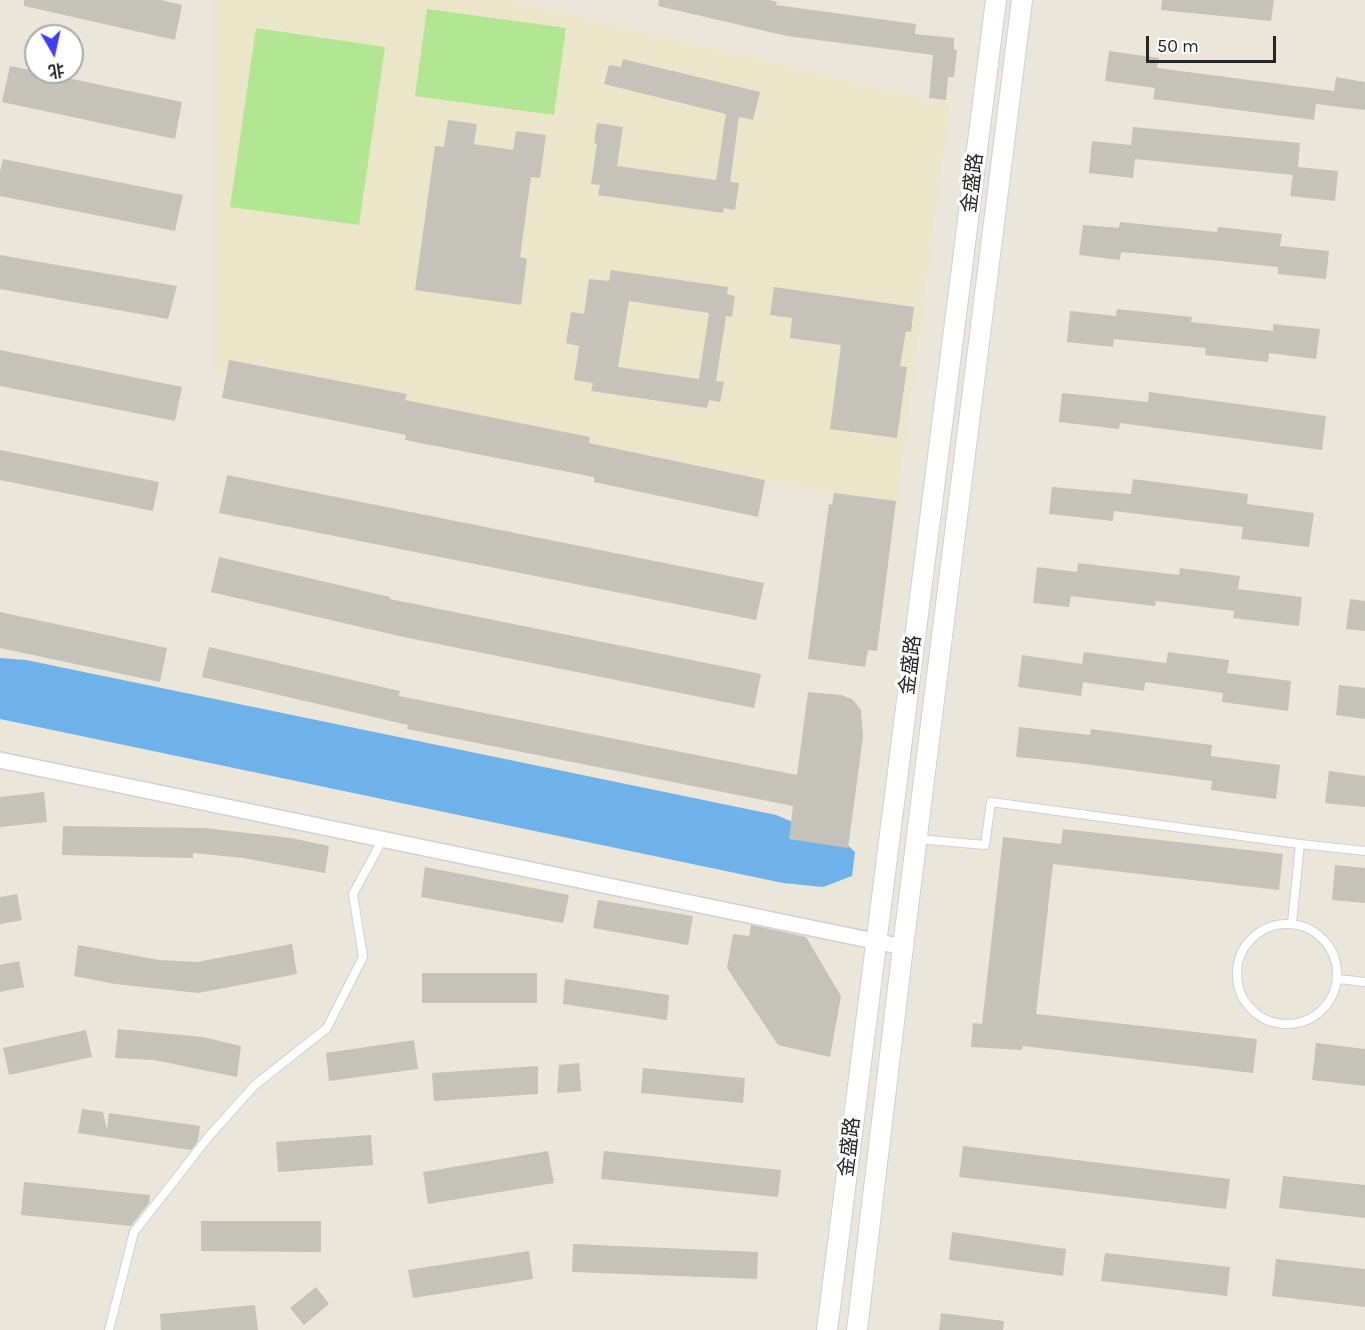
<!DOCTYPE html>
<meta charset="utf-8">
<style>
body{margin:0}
#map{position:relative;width:1365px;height:1330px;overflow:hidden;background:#eae6d9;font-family:Karla,"Noto Sans SC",sans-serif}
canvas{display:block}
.north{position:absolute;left:24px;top:24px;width:60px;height:60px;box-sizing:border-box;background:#fff;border:2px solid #a9a9a9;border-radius:50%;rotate:171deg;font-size:16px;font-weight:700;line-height:24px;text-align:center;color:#272727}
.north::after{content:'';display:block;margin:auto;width:21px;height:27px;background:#3e3ef2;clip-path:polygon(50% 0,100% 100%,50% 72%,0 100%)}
.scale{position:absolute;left:1146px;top:36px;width:130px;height:27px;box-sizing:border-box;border:3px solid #272727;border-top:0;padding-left:8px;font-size:18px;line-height:21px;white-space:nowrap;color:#272727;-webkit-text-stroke:4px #fff;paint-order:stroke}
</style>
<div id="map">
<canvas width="1365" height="1330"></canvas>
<div class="north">北</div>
<div class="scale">50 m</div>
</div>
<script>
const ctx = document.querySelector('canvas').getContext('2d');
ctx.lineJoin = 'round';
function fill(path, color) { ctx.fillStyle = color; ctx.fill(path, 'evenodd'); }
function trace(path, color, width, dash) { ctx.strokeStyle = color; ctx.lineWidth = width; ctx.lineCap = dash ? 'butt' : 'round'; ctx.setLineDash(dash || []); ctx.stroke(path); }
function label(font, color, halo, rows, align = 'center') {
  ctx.font = font + ' Karla,"Noto Sans SC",sans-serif'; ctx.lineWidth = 6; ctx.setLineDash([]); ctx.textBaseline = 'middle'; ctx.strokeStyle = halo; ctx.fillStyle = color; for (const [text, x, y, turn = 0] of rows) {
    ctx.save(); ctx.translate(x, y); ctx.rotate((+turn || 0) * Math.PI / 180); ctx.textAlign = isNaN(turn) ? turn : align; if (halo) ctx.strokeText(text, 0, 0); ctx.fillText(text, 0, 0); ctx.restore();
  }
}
fill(new Path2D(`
 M215,0H511L950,105L896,507L215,371Z`), '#ebe6c9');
fill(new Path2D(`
 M427,9L566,28L554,115L415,96Z
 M256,28L385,47L359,225L230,207Z`), '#b3e693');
fill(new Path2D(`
 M0,658L26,660L776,815L847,845L855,852L852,876L823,887L783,883L0,719Z`), '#6fb2e9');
fill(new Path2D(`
 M24,0H161L182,5L175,40L24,6Z
 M659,0H770L777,2L776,5L916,24L915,34L954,38V50H957L954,77H948L946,100L929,98L933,55L787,36L658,6Z
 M1162,0H1274L1271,21L1161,10Z
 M1109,51L1159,58L1157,68L1334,91L1336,77L1365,82V110L1316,104L1314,120L1153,99L1155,88L1105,81Z
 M623,59L760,92L753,120L739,117L730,182L739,183L735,210L724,208L723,213L598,195L600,185L591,184L597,144L594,143L597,123L623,127L617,166L716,180L726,114L604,84L609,65L621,67Z
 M10,66L182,102L175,139L2,102Z
 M448,120L477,124L474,144L513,150L516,131L546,135L540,178L531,177L520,257L527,259L521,305L415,290L435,146L444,147Z
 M1133,127L1300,143L1298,167L1338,171L1335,201L1290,196L1293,175L1135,159L1133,178L1089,173L1092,141L1131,145Z
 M3,159L183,195L175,231L0,196V172Z
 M1120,222L1217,232L1218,227L1282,234L1280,246L1329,251L1326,279L1278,274V267L1201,259L1121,252L1120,260L1079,255L1083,225L1119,228Z
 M0,255L177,286L168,319L0,289Z
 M611,270L728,287L727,294L735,296L732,317L726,316L716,381L724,382L720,402L709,400L707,408L591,391L593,383L574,380L579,346L566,343L571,312L584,314L589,279L609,281ZM629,301L709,313L699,379L618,367Z
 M774,287L914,307L911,332L906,331L900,366L907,367L897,438L830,429L841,345L790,338L792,318L770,315Z
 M1117,309L1192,317L1191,322L1273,331V324L1320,329L1316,359L1269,353L1268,362L1205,355L1206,348L1114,339L1113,347L1067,342L1070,311L1116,316Z
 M0,350L182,387L175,421L0,386Z
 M229,360L407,394L405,400L590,437L589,443L765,480L758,517L594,482V477L405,440L406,435L222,398Z
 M1149,392L1326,416L1322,450L1120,423L1119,429L1059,422L1062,393L1148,402Z
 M0,450L159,482L153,511L0,480Z
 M227,475L764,583L756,620L219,513Z
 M1133,479L1248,494L1247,504L1314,513L1309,547L1241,539L1243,527L1114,511L1113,521L1049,514L1052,487L1131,494Z
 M834,493L896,501L877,651L868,650L865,667L808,659L829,504L832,505Z
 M219,557L390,597V599L761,674L754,708L399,636L211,592Z
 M1078,563L1179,575L1180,568L1240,576L1238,589L1302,597L1299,626L1233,618L1234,611L1156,601L1155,606L1071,596L1069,607L1033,603L1037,567L1077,572Z
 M1350,599L1365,601V631L1346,629Z
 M0,612L167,648L160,682L0,648Z
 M209,647L400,691L399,696L797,775L808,692L841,695L852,699L861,710L863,737L848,848L789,839L793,806L407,729L408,725L202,677Z
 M1084,652L1166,663L1168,652L1229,660L1227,673L1291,681L1288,711L1222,702L1223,693L1145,682L1144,691L1083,682L1081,696L1018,687L1022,655L1082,664Z
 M1339,685L1365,688V719L1336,715Z
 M1019,727L1090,735L1091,729L1212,745L1211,756L1280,765L1276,799L1211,790L1212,781L1077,763L1016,757Z
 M1329,771L1365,776V807L1325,803Z
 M44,792L47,822L0,827V797Z
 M63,826L204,828L291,838L329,846L325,873L243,858L193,853V858L62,855Z
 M1063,829L1283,854L1279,890L1053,864L1036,1014L1257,1039L1253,1073L1023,1046L1022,1050L971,1047L973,1023L982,1024L1003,837L1061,844Z
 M1335,865L1365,868V903L1332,900Z
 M425,867L569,895L563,923L421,897Z
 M17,894L22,920L0,924V897Z
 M598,900L693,916L688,945L593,928Z
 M751,925L806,937L841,996L830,1057L778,1045L727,968L733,934L749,936Z
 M292,944L297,974L198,993L115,984L74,976L78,945L159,960L197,962Z
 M19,961L24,987L0,992V965Z
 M422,973H537V1003H422Z
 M565,979L669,995L667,1020L563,1004Z
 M118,1029L203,1037L241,1046L237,1077L154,1060L115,1058Z
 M86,1030L92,1057L9,1075L3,1048Z
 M414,1040L418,1069L329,1081L326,1053Z
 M1316,1043L1365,1049V1086L1312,1080Z
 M579,1063L581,1091L557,1093L559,1065Z
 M538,1066V1094L434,1101L432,1073Z
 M643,1068L745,1078L743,1103L641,1093Z
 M82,1109L103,1112L107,1130L109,1113L200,1126L198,1141L191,1150L78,1133Z
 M371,1135L373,1165L278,1172L276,1142Z
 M963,1146L1230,1179L1226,1209L959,1177Z
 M548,1151L554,1183L428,1204L423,1172Z
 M604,1151L781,1170L778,1197L601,1179Z
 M1283,1176L1365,1185V1218L1279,1208Z
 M24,1182L150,1195L149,1203L131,1226L21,1215Z
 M201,1221H321V1252L201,1251Z
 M952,1232L1066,1249L1063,1276L949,1260Z
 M573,1244L758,1252L757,1279L572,1272Z
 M529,1251L533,1279L413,1298L408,1270Z
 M1105,1253L1230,1267L1227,1296L1101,1281Z
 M1276,1259L1365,1269V1307L1272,1296Z
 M316,1287L329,1304L304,1325L290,1308Z
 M255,1305L258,1330H161L160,1314Z
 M941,1313L1004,1321L1003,1330H939Z`), '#c5c2b9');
const service = new Path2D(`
 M918,839L985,845L991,802L1300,844L1365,851
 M1292,923L1300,844
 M1237 974a50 50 0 1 1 100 0a50 50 0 1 1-100 0Z
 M1338,979L1365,982
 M109,1330L134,1232L210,1135L255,1085L327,1028L363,957L353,894L383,839`);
const minor = new Path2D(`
 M0,760L903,947`);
const tertiary = new Path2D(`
 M827,1330L996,0
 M857,1330L903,947L1022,0`);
trace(service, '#cfcfe0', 10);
trace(minor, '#cfcfe0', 18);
trace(tertiary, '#cfcfe0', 22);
trace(service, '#fff', 8);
trace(minor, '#fff', 15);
trace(tertiary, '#fff', 20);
label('20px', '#272727', '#fff', [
 ["金盛路",973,183,-83],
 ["金盛路",911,665,-83],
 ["金盛路",850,1147,-83]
]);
</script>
